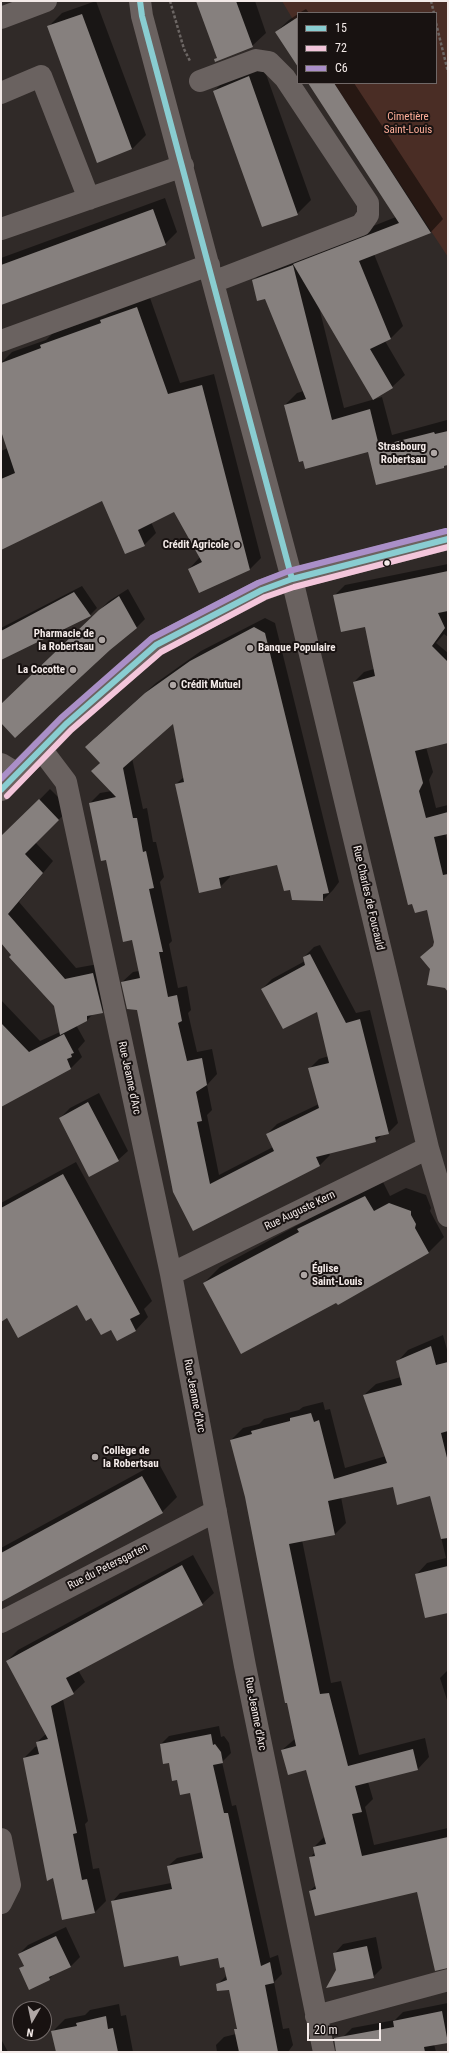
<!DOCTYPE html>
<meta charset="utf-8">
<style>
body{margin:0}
#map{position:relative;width:449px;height:2053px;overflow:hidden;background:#302a28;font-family:"Roboto Condensed",sans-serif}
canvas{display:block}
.frame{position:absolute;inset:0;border:2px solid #f3eae8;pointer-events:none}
.legend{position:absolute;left:297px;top:12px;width:140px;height:72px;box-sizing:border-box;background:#181211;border:1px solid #706867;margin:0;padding:5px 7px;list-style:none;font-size:12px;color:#f3eae8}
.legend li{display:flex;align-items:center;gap:8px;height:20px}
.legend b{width:20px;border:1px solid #706867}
.north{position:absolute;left:12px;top:2001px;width:40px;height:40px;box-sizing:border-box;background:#181211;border:1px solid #706867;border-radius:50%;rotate:189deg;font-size:11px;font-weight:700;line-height:16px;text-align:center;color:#f3eae8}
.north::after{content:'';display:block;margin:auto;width:14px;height:18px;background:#afa7a5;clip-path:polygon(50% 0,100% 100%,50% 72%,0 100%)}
.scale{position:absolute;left:307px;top:2023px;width:74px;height:18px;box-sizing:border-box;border:2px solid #f3eae8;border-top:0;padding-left:5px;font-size:12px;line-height:14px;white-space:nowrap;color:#f3eae8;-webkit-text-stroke:3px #181211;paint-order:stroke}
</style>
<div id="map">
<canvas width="449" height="2053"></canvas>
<div class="frame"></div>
<ul class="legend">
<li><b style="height:5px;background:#89cdd1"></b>15</li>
<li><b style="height:5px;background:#f3c6db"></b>72</li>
<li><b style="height:5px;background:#aa8fc8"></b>C6</li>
</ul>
<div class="north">N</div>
<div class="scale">20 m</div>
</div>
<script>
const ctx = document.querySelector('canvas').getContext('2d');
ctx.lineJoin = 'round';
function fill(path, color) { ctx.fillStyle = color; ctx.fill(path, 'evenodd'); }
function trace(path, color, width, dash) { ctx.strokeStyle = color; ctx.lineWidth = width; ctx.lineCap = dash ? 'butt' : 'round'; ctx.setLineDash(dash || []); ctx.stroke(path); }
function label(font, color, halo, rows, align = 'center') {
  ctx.font = font + ' "Roboto Condensed",sans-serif'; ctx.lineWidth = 4; ctx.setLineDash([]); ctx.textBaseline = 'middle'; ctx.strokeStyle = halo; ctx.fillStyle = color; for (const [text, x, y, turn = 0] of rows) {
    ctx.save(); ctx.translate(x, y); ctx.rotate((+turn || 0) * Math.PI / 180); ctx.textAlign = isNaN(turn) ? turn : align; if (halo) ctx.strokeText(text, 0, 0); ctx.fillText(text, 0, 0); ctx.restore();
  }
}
fill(new Path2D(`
 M282,1H448V257L334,83H436V13H298V28Z`), '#4a2d25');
fill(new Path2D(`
 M96,1L146,135L132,149L48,27L62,13Z
 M197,1H255L266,33L252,46L215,59L218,57Z
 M306,9L309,13H299Z
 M298,14V66L276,32L289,20Z
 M262,63L311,200L297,214L214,91L228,77Z
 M309,83H354L443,219L431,232L374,254L403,326L390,339L385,341L405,375L392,387L319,307L344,408L382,397L392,435L447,420L448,422V465L408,477L368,451L285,405L297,393L304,391L266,298L253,281L265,269L396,217Z
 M165,198L177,232L165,244L1,304V258Z
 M149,295L180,383L214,374L261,558L249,570L189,569L200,557L174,511L151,522L156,533L144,545L102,499L1,549V451L8,448L1,428V363L12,352L46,340L53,333L106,315L113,308Z
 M448,564V637L444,634L436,643L448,653V742L426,747L433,772L429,780L436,808L448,805V833H445L448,844V988L428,909L354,682L364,672L374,669L366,626L335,595L345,585Z
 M82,586L97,608L90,615L1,659V628Z
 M128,589L145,619L136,628L1,722V705L109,601Z
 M265,618L275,623L339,882L333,890L323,900L290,889L278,864L230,875V877L220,887L176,784L184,777L174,722L132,758L143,809L147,808L153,842H156L164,877L160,882L172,941L169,944L178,988L187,986L191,1010L188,1013L197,1052L212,1049L217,1074L207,1085L212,1110L207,1115L219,1175L273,1147L267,1134L277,1124L319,1104L309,1069L319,1059L329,1056L317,1011L262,989L272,979L305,961L304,957L314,947L320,945L356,1013L370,1010L398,1123L388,1133L382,1135L375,1141L329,1153L330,1155L320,1165L193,1229L138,1008L122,982L133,972L139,971L133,939L90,803L100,793L112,791L92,771L101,762L96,737L156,683L201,651Z
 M50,789L70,809L35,842L53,861L19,902L76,968L104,963L113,1001L102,1012L93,1014L87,1020L76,1025L85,1041L78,1049L82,1057L71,1068L1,1106V1000L40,1041L60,1032L55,1006L1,942V839Z
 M99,1093L128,1151L118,1160L60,1118L70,1108Z
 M76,1162L152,1301L144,1309L148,1317L136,1330L118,1340L111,1329L92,1317L78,1303L8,1317L1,1310V1203Z
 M382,1180L390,1196L406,1188L426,1195L431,1208L430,1211L444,1237L428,1253L337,1301L204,1283L220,1267L307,1220L314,1213Z
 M443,1335L448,1353V1612L416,1575L427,1563L446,1558L431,1495L394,1485L341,1497L346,1523L335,1534L302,1540L331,1683L341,1681L359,1755L425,1738L429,1757L418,1769L368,1782L373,1799L365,1807L374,1845L448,1828V1967L418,1891H310L316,1885L310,1858L315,1852L314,1847L325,1836L307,1769L282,1750L296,1738L246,1497L231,1440L243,1428L259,1424L264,1419L299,1410L303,1407L323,1402L325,1410L330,1409L345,1468L386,1456L364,1395L376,1384L401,1377L397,1362L408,1350Z
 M158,1462L177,1497L162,1512L1,1601V1548Z
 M193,1555L214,1593L202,1604L78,1670L85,1682L73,1693L63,1699L88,1821L85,1824L93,1869L99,1868L106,1901L95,1912L53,1876L24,1758L35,1747L38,1746L37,1742L46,1734L7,1661L18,1650Z
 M448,1670V1703L440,1678Z
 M219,1726L221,1737L224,1736L229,1743L231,1753L222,1762L232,1806L236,1805L239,1818L270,1958L278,1955L282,1974L274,1982L283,2029L289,2028L293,2045L288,2052H217L216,2045L224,2037L236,2034L235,2030L238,2027L230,1988L217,1985L227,1975L225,1966L219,1957L179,1955L112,1902L120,1893L171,1883L168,1866L177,1858L203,1852L191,1792L178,1778L161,1744L169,1736Z
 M66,1927L80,1957L71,1966L55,1973L49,1979L20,1969L24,1965L19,1954L28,1945Z
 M376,1937L382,1968L373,1977L337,1970L334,1954L343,1944Z
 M448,2003V2042L434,2044L436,2052H346L343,2037L352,2028L395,2020L403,2012Z
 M119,2004L121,2016L126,2015L133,2052H57L52,2032L65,2019L85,2015L90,2010Z
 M1,2039L8,2052H1Z`), '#0007');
fill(new Path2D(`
 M196,1H236L253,47L215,62L214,59L217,58Z
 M82,14L132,149L97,163L47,26Z
 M298,17V67L275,32Z
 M249,76L298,215L262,227L213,91Z
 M308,83H334L431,233L359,261L391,339L370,349L393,388L373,400L293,264L399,223Z
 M153,209L166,245L1,305V265Z
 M293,265L332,420L370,409L379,446L434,432L435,434L448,431V465L444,466V468L376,485L368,452L305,469L303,461L299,462L284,405L306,399L265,299L257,301L252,280Z
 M137,307L168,394L202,385L250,570L199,593L188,569L202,562L174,512L138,530L145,546L125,554L102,501L1,550V479L15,473L1,431V363L41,348L40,345L101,323L100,320Z
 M448,571V611L438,613L445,628L432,646L448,662V743L415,751L423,783L419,791L426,818L448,812V834L434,837L443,875L448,874V992L445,988L427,985L430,969L420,957L433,946L434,942L427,910L415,913L412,904L408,905L353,682L375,676L365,627L341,632L333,595Z
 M74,592L91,616L1,660V631Z
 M119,596L137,628L110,650L15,738L1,723V704L99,610Z
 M254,627L265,633L329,893L323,894V901L292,900L290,890L284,891L277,865L219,878L221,888L199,893L175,784L184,782L173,724L123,768L133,818H137L143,852L146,851L154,888L149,889L163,952H159L168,997L177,995L182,1021L178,1023L187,1061L202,1058L207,1085L196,1092L202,1121L197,1122L210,1184L274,1151L266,1134L319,1108L308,1068L329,1063L317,1012L283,1029L261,989L305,965L303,957L310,954L346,1023L360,1019L389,1134L375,1137L376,1142L316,1157L320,1166L193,1231L173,1192L137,1010L127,1009L121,982L140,978L132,940L123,942L106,860L101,861L89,803L116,797L91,771L100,763L85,747L145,693L190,661Z
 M39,799L59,820L25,854L43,873L8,914L65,979L93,973L103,1013L87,1016V1021L60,1035L54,1006L9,957L11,955L1,943V836Z
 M1,1023L29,1052L64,1034L74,1053L71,1054L72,1057L67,1059L71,1069L1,1107Z
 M88,1102L119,1161L89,1177L59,1118Z
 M63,1174L140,1314L130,1319L136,1331L117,1341L111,1330L101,1335L91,1318L86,1321L77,1305L18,1338L7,1318L1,1322V1208Z
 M365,1196L374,1211L389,1203L411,1211V1215L416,1224L415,1228L429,1253L338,1305L336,1303L241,1354L203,1283L299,1232L297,1229Z
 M431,1346L436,1365L448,1362V1431L441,1433L448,1462V1538L441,1539L430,1496L397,1505L393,1487L328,1501L335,1535L289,1544L320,1694L329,1693L348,1766L413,1749L418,1770L355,1786L362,1812L352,1814L362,1856L448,1837V1968L435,1971L417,1892L315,1916L309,1891L316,1889L309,1857L315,1856L313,1847L326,1844L306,1770L288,1775L281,1750L296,1746L287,1703H285L245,1497L230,1440L252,1434L251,1431L290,1421V1418L311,1413L314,1422L319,1420L334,1479L387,1463L363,1395L402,1385L396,1361Z
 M142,1476L163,1513L1,1602V1553Z
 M182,1565L203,1605L66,1678L74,1694L51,1706L77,1833L73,1834L82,1880L87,1879L95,1913L62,1920L53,1878L47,1881L23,1758L39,1754L36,1742L48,1739L6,1661Z
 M448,1566V1613L425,1618L415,1574Z
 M211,1734L213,1745L215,1744L221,1752L223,1763L213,1765L224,1813H228L231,1827L261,1966L270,1962L274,1983L265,1985L278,2052H239L234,2029H237L229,1990L217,1991L216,1984L227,1980L224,1967L220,1968L218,1958L180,1966L178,1956L124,1967L111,1901L172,1889L167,1866L203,1858L190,1793L180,1795L177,1780L172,1781L169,1763L163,1764L160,1744Z
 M56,1936L71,1967L49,1977L50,1980L29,1990L19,1968L24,1966L18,1954Z
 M367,1946L374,1978L326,1988L336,1970L333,1953Z
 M442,2011L448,2043L424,2047L425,2052H336L334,2038L394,2027L393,2021Z
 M106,2016L108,2029L113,2028L118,2052H56L51,2031L77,2026L76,2023Z`), '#86807e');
trace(new Path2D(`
 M170,1L184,49L190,61
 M431,1L434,13
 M436,23L448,72`), '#6c6664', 2.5, [3, 2]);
trace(new Path2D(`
 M140,1L142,16L292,579L428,1148L448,1216
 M1,18L46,1
 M200,81L256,60L269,62L285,78L368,203V215L361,225L213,282
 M1,93L41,76L89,199
 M1,229L183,166
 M1,341L209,265
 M41,749L66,782L171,1274L245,1666L324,2052
 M1,764L16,773
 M171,1274L428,1148
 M1,1622L216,1511
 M1,1839L10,1885L1,1903
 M316,2016L448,1980`), '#6a6260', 22);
trace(new Path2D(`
 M1,790L66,724L156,645L262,590L292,579L448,539`), '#6c6260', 22);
trace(new Path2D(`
 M140,1L142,16L292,579
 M1,790L66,724L156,645L262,590L292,579L448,539`), '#89cdd1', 6);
trace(new Path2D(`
 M7,796L71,730L161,652L265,597L294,587L448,547`), '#f3c6db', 6);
trace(new Path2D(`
 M1,779L61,718L152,638L258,583L289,571L446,531`), '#aa8fc8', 6);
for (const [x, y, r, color] of [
 [434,453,4,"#afa7a5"],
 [237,545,4,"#afa7a5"],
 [387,563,3.5,"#f3eae8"],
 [102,640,4,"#afa7a5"],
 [250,648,4,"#afa7a5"],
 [73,670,4,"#afa7a5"],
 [173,685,4,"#afa7a5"],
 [304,1275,4,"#afa7a5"],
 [95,1457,4,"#afa7a5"]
]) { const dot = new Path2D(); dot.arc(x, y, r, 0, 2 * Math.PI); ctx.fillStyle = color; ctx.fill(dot); trace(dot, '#181211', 1.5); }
label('11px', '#ffae99', '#181211', [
 ["Cimetière",408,117],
 ["Saint-Louis",408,130]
]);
label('bold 11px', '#f3eae8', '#181211', [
 ["Strasbourg",426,447],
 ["Robertsau",426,460],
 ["Crédit Agricole",229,545],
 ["Pharmacie de",94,634],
 ["la Robertsau",94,647],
 ["Banque Populaire",258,648,"left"],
 ["La Cocotte",65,670],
 ["Crédit Mutuel",181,685,"left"],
 ["Église",312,1269,"left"],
 ["Saint-Louis",312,1282,"left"],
 ["Collège de",103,1451,"left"],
 ["la Robertsau",103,1464,"left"]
], 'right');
label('11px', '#f3eae8', '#181211', [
 ["Rue Charles de Foucauld",368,898,77],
 ["Rue Jeanne d'Arc",129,1078,78],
 ["Rue Auguste Kern",300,1211,-26],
 ["Rue Jeanne d'Arc",194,1396,79],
 ["Rue du Petersgarten",108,1567,-27],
 ["Rue Jeanne d'Arc",255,1714,79]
]);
</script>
